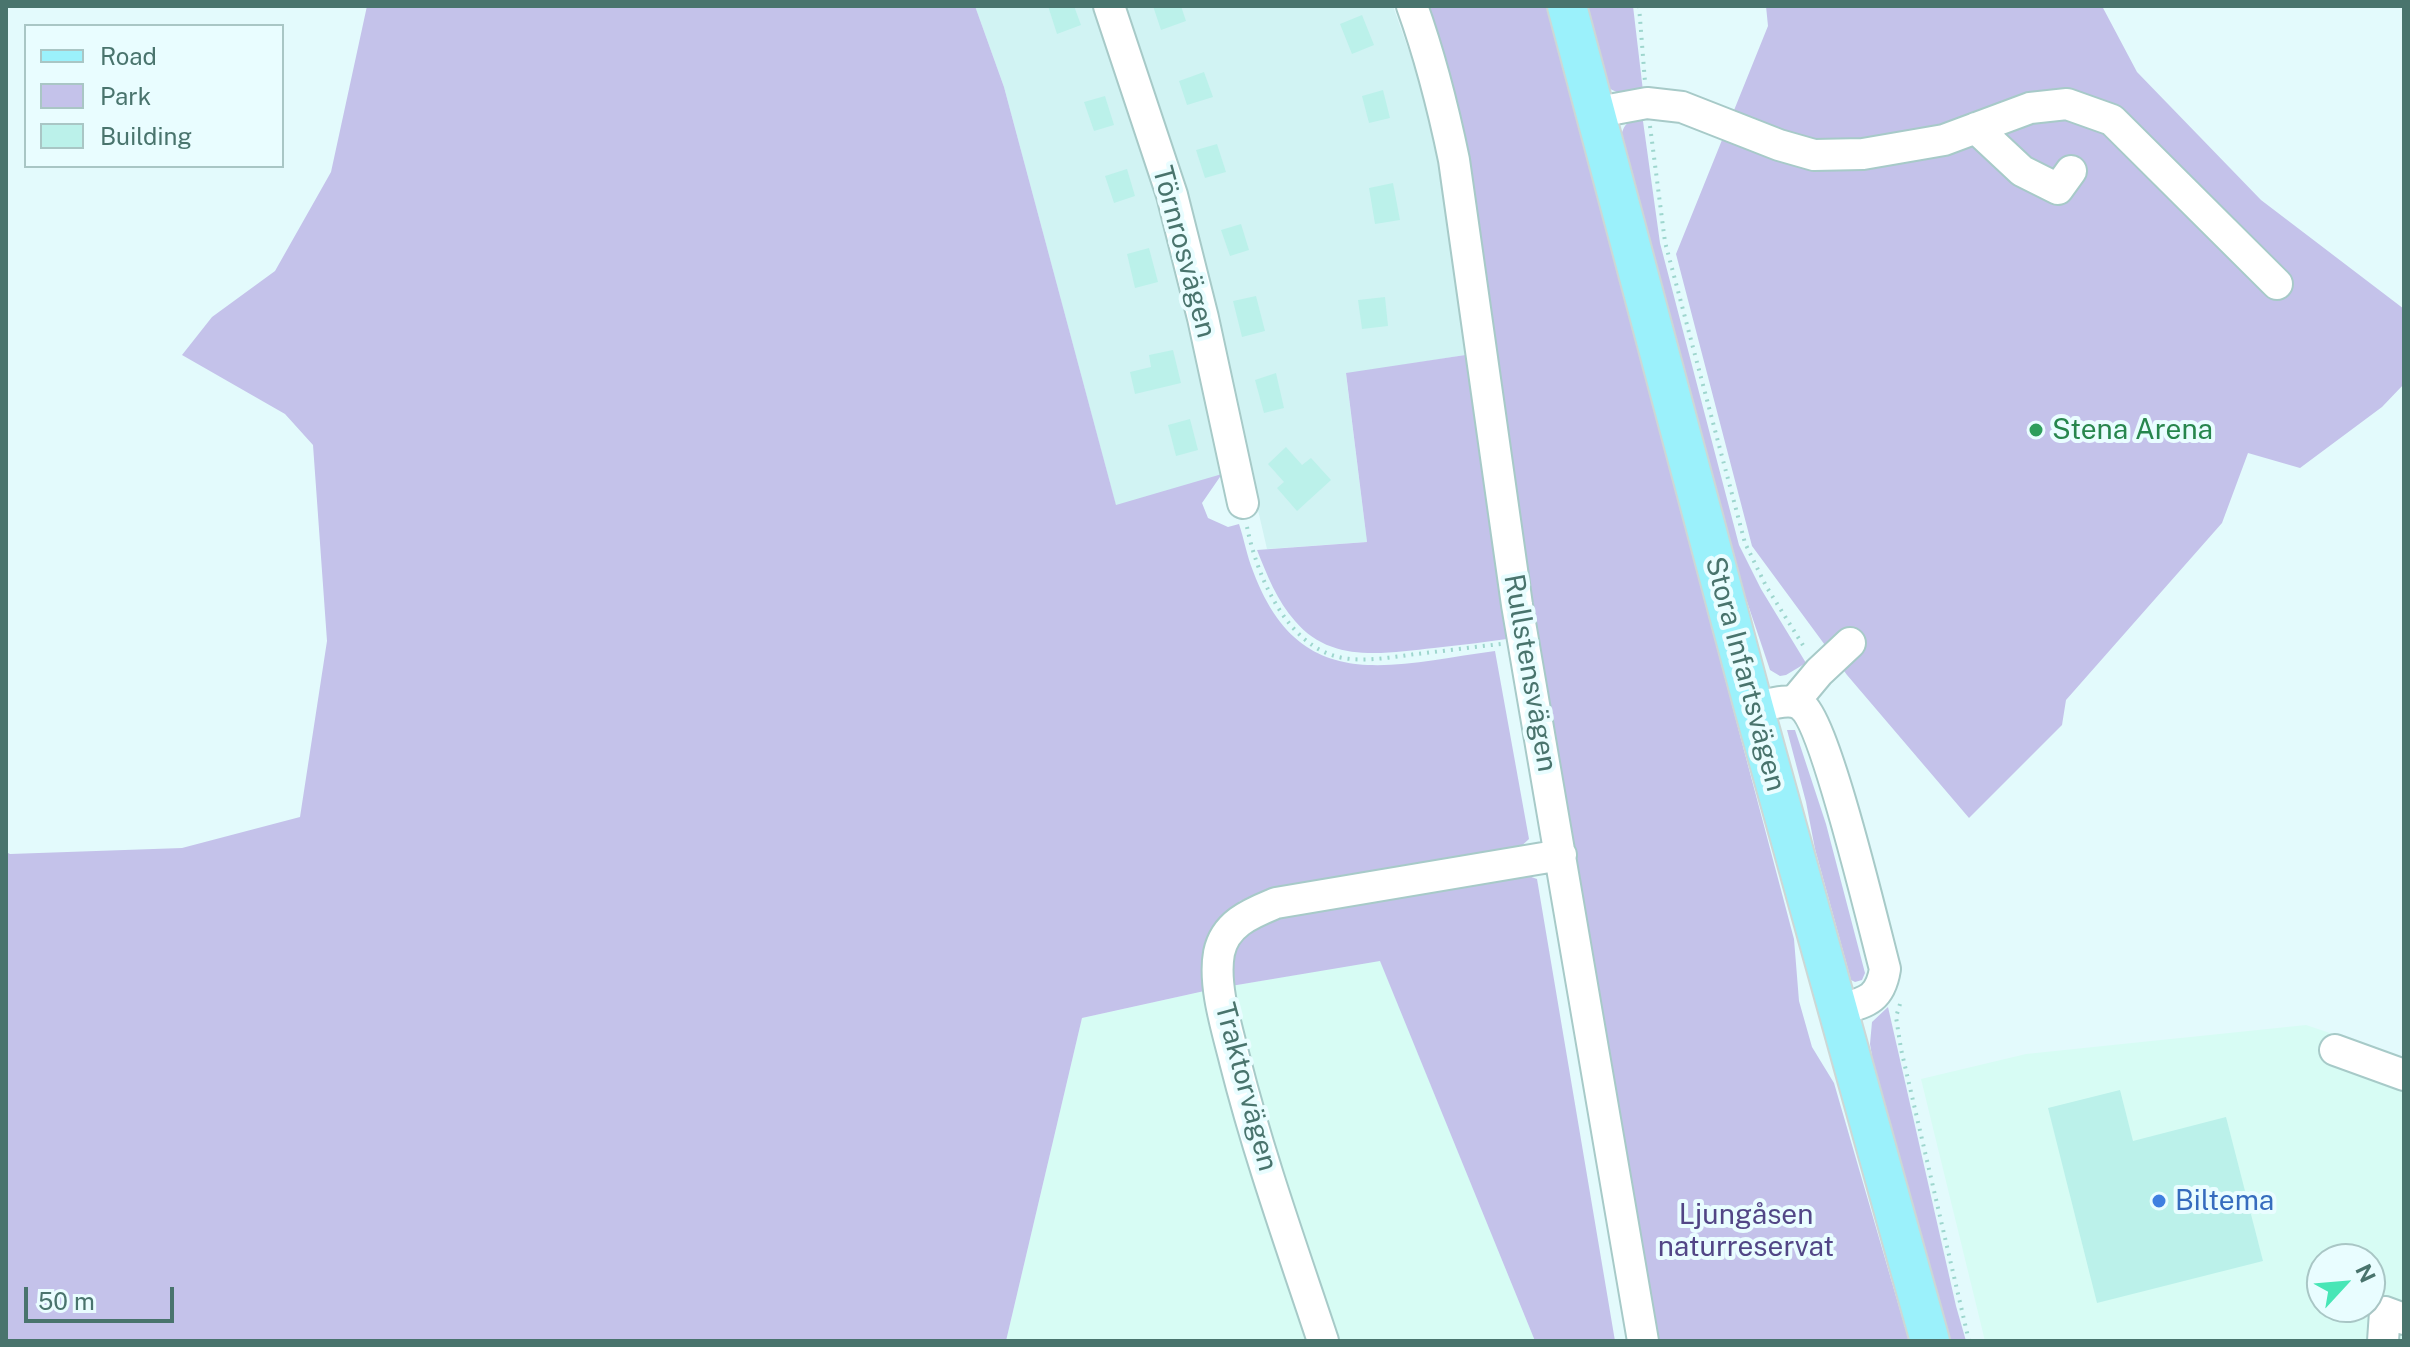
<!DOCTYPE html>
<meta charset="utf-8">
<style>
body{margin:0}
#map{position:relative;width:2410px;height:1347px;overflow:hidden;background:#e3fafc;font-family:"Public Sans",sans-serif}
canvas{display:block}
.frame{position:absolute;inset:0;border:8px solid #49746d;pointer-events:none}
.legend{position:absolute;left:24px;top:24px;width:260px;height:144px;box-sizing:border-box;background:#e9fdff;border:2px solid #a9c6c5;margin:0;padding:10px 14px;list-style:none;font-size:24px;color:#49746d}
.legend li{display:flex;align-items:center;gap:16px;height:40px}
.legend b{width:40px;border:2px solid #a9c6c5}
.north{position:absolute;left:2306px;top:1243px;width:80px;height:80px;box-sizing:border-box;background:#e9fdff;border:2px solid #a9c6c5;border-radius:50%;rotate:64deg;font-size:22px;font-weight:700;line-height:32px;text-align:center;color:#49746d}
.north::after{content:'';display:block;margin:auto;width:28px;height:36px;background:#48e6b6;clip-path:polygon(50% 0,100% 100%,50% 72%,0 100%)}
.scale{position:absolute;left:24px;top:1287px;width:150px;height:36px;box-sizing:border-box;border:4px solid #49746d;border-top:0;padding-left:10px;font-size:24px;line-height:28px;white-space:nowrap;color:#49746d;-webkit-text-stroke:6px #e9fdff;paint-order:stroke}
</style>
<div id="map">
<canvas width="2410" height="1347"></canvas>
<div class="frame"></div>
<ul class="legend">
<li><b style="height:10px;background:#9bf1fb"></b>Road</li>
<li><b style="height:22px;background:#c4c2ea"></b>Park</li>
<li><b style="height:22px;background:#bbf1ea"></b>Building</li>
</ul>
<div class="north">N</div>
<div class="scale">50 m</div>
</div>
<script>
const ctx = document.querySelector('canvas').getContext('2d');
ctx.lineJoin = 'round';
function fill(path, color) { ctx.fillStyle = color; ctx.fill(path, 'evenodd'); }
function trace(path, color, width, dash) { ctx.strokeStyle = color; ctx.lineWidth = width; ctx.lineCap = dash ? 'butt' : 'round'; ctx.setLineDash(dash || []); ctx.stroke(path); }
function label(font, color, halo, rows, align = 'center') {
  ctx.font = font + ' "Public Sans",sans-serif'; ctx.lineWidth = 8; ctx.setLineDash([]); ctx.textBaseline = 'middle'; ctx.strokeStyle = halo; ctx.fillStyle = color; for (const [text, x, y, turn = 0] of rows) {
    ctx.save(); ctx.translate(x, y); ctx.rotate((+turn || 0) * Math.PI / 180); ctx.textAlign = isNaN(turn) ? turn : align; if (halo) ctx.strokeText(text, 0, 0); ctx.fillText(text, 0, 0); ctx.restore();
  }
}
fill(new Path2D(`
 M975,6H1393L1439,136L1472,354L1346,374L1367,542L1267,549L1248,467L1116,506L1004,87Z`), '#d1f3f3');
fill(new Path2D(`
 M1380,960L1535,1341H1336L1267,1138L1231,986Z
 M1209,990L1311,1341H1006L1082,1018Z
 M2306,1025L2404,1058V1341H1985L1921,1079L2026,1054ZM2322,1259H2370V1307H2322Z`), '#d7fcf4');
fill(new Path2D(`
 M367,6H975L1004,87L1116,505L1222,474L1202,503L1208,518L1228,527L1239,524C1244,539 1247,556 1253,571C1300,697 1390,665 1495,651L1529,839L1517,850L1270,890L1240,901L1220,922L1209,990L1082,1018L1006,1341H6V852L10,854L182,848L300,817L327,641L313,445L285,414L182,355L212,317L275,271L331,172Z
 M1421,6H1547L1794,939L1799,1001L1812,1047L1834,1083L1909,1341H1653Z
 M1586,6H1633L1643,91L1623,95L1606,87Z
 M1766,6H2102L2137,72L2261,200L2404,309V384L2382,407L2300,468L2248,453L2222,523L2066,700L2062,725L1969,818L1847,675L1752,546L1676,254L1768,26Z
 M1642,114L1660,243L1739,545L1761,589L1806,663L1786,675L1780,676L1770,670L1735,566L1621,143C1621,125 1628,121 1642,114Z
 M1472,354L1514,638C1487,642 1460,645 1434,648C1385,653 1331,664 1295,621C1277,601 1267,575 1257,550L1367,542L1346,373Z
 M1787,730H1795L1826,824L1865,973L1862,980L1855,982L1851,980L1815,849L1806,802Z
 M1520,873L1537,879L1615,1341H1535L1380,961L1231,986C1230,948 1236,944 1261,919Z
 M1888,1007L1956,1306L1966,1341H1949L1874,1068L1870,1044L1872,1022Z`), '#c4c2ea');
fill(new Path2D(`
 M1048,6H1074L1081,25L1057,34Z
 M1153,6H1181L1186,21L1161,30Z
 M1362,15L1374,45L1352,54L1340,24Z
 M1204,72L1213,97L1187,105L1179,81Z
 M1383,90L1390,118L1369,123L1362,96Z
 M1105,96L1114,125L1094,131L1084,102Z
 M1217,144L1226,172L1205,178L1196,150Z
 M1127,169L1135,196L1114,203L1105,176Z
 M1393,183L1400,220L1375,224L1369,188Z
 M1241,224L1249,250L1230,256L1221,230Z
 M1149,248L1158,282L1135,288L1127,254Z
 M1256,296L1265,331L1242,337L1233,301Z
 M1385,297L1388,326L1362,329L1358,300Z
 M1173,350L1181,383L1135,394L1130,372L1151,367L1149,355Z
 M1276,373L1284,408L1264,413L1255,380Z
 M1190,419L1198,450L1176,456L1168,425Z
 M1286,447L1302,465L1311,458L1331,480L1297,511L1277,488L1284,482L1268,464Z
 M2120,1090L2133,1141L2226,1117L2263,1261L2097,1303L2048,1108Z`), '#bbf1ea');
const minor = new Path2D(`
 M1109,6L1172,195L1203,318L1243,503
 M1412,6C1430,56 1443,107 1454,160L1517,605L1643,1341
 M1593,113L1647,103L1682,107L1779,145L1814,155L1863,154L1944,140L2030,108L2067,104L2112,120L2277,284
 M1976,128L2022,171L2058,189L2071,171
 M1794,702L1819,672L1850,643
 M1754,708C1768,705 1789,697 1801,705C1826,723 1874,928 1885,969C1880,1000 1866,1002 1839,1010
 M2335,1050L2404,1075
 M1323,1341C1292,1248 1259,1156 1235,1061C1227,1029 1213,985 1219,953C1225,923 1252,913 1276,903L1561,855
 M2383,1341L2385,1312L2404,1319`);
const major = new Path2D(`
 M1567,6L1754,708L1930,1341`);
trace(minor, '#a7cac8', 34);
trace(major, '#ccd8d6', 42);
trace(new Path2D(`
 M1639,6L1645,82
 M1650,126L1665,242L1745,543L1766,586L1806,650
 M1247,527C1257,576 1287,648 1343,658C1367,662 1392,657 1416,654C1444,651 1473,647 1501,644
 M1900,1004L1896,1017L1901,1049L1969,1341`), '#9ed6ce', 4, [2, 6]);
trace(minor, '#fff', 30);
trace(major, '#9bf1fb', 38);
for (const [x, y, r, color] of [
 [2036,430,8,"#2e9e5b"],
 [2159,1201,8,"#3f7fe0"]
]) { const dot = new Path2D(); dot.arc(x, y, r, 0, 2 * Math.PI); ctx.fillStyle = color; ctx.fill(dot); trace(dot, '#e9fdff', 3); }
label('28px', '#49746d', '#e9fdff', [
 ["Törnrosvägen",1184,252,75],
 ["Rullstensvägen",1530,673,80],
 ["Stora Infartsvägen",1745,674,75],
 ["Traktorvägen",1246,1087,75]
]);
label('28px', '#27864d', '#e9fdff', [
 ["Stena Arena",2052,430]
], 'left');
label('28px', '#366cbe', '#e9fdff', [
 ["Biltema",2175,1201]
], 'left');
label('28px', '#524686', '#e9fdff', [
 ["Ljungåsen",1746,1215],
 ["naturreservat",1746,1247]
]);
</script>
